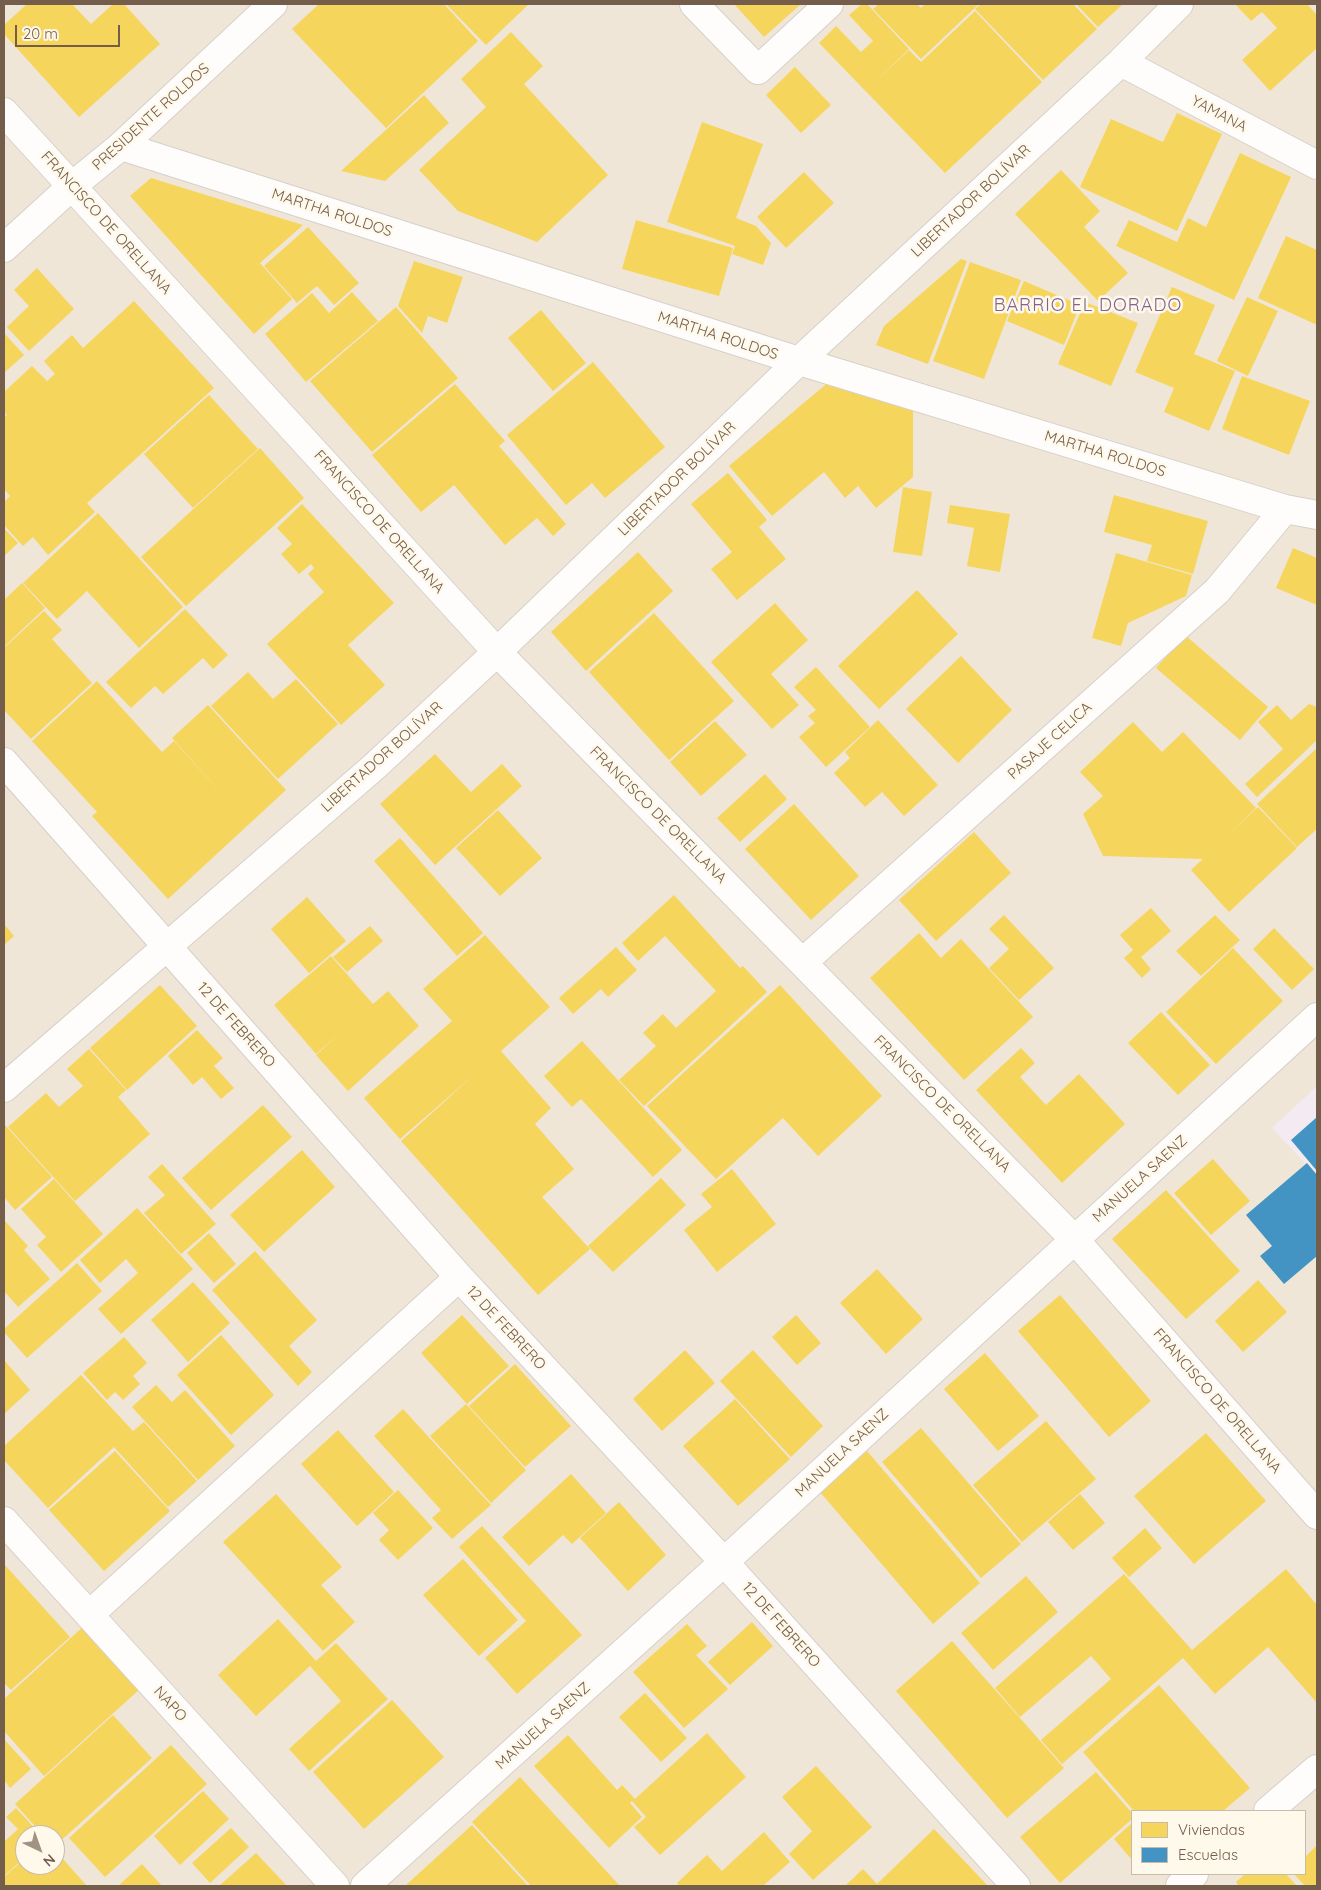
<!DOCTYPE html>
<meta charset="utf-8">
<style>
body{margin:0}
#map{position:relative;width:1321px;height:1890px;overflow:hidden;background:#f7f3ea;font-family:Quicksand,sans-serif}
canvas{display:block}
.frame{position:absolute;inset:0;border:5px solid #745d4b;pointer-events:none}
.legend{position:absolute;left:1131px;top:1810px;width:175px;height:65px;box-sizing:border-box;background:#fff9eb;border:1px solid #c7bbab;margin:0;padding:6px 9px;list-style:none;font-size:15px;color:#745d4b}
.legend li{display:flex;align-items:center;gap:10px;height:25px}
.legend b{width:25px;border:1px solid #c7bbab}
.north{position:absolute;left:15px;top:1825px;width:50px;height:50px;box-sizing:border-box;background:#fff9eb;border:1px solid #c7bbab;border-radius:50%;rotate:138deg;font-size:14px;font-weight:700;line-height:20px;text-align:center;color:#745d4b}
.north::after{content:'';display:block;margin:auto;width:18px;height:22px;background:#a29283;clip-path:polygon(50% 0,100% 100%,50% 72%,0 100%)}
.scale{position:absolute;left:15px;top:25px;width:105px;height:22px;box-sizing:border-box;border:2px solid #745d4b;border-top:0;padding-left:6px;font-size:15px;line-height:18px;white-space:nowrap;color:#745d4b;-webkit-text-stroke:4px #fff9eb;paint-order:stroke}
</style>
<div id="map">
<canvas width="1321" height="1890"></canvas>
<div class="frame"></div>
<ul class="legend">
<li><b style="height:14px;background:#f6d55c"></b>Viviendas</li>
<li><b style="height:14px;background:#4393c3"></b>Escuelas</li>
</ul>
<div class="north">N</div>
<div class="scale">20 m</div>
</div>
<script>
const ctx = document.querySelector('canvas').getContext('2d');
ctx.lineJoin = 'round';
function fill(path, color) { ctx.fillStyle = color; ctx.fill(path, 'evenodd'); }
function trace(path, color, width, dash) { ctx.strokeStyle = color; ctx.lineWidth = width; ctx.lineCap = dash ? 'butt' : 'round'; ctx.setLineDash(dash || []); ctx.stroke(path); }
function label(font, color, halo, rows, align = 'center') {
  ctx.font = font + ' Quicksand,sans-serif'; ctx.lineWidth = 5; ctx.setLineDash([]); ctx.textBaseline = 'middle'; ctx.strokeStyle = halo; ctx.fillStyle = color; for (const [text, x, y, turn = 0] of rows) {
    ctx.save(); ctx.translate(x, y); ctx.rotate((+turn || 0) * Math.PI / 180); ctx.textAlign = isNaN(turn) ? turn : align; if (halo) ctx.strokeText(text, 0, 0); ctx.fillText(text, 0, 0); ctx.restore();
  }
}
fill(new Path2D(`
 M4,4H1317V1886H4ZM1132,1811H1305V1874H1132ZM25,1835H55V1865H25Z`), '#f0e6d8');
fill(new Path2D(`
 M1317,1086V1176L1272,1128Z`), '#f4eaf2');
fill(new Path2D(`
 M27,4H72L91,24L113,4H124L160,44L79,117L4,34V25Z
 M319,4H444L478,41L386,128L292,29Z
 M446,4H529L486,45Z
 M734,4H801L764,37Z
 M862,4H867L909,49L874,83L909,50L921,62L975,11L1042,82L945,173L819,43L836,26L861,52L873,41L849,15Z
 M879,4H917L921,8L925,4H979L921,59L873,9Z
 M981,4H1073L1097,29L1043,80L975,9Z
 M1076,4H1123L1098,27Z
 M1235,4H1307L1317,15V48L1270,91L1242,60L1277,28L1262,12L1251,21Z
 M511,32L543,66L524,84L608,175L537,242L458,211L419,170L486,107L461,79Z
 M795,67L831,105L801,133L766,95Z
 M424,95L449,123L385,181L341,171Z
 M1177,113L1222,134L1177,231L1080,187L1111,119L1163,142Z
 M702,122L763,144L736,218L756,226L771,243L763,265L732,254L735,246L667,222Z
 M1240,153L1291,177L1234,300L1116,246L1129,220L1177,242L1188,218L1206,227Z
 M1061,170L1100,211L1084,227L1128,273L1098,301L1015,214Z
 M804,172L834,203L786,248L757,217Z
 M151,178L303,225L260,263L292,299L254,334L130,196Z
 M636,220L733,248L719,296L622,269Z
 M308,227L359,283L334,305L317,286L297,303L264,266Z
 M1286,236L1317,250V325L1258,298Z
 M961,259L967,261L928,364L876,345L884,326Z
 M414,261L463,277L447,323L428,316L422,333L398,306Z
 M970,262L1021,280L984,379L933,361Z
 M37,268L74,309L29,351L7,327L29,306L14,290Z
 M1024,281L1080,305L1064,345L1007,321Z
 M1172,287L1215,305L1194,354L1235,371L1209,431L1164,412L1174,388L1135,372Z
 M352,292L378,321L306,382L265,334L312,293L329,313Z
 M1247,297L1278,311L1248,376L1217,361Z
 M134,301L214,388L87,503L95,512L48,555L33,537L23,546L4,525V502L10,496L4,489V417L7,415L4,411V392L32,366L47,381L55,374L44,361L72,335L83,348Z
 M1085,302L1138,323L1111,386L1058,364Z
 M396,307L458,378L372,452L310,381Z
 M541,310L586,363L553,391L508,338Z
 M4,333L24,355L4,373Z
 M593,362L665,447L605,498L592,483L566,505L507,435Z
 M1242,376L1310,401L1289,455L1222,429Z
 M831,380L913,409V477L876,508L858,486L845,498L824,472L772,516L729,466Z
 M455,384L505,441L499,446L566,524L553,536L537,518L505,545L454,485L421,512L372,455Z
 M209,395L258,449L193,508L144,454Z
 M260,448L304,498L186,606L141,557Z
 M728,473L767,520L759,527L786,559L737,600L711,569L732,552L691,504Z
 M903,487L932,492L922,556L893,552Z
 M1114,495L1208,521L1193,574L1147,561L1152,545L1104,532Z
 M302,504L394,603L348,645L385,685L341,725L267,644L324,592L308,574L314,568L311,564L299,574L281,554L292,544L277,528Z
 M950,505L1010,514L1000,572L967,566L974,528L947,523Z
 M98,513L183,607L139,648L87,591L57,619L23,583Z
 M4,528L18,543L4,556Z
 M1293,548L1317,558V605L1276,588Z
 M638,552L673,591L586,671L551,632Z
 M1116,553L1192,575L1186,596L1128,623L1121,646L1092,638Z
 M22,583L45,608L4,647V600Z
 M917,590L958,634L879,709L838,666Z
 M775,603L808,640L771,674L799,705L772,729L711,662Z
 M185,609L228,655L213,669L203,658L163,694L155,686L131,708L106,682Z
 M44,611L62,630L52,639L92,683L31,739L4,710V648Z
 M654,613L734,701L669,760L589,672Z
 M1185,635L1268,707L1240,740L1156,668Z
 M961,656L1012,710L958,763L906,709Z
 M816,667L870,727L826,767L799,737L815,723L808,716L816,710L794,687Z
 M248,672L273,699L296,679L338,724L278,779L211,706Z
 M97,681L162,752L174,741L233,806L172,738L208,705L286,790L168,899L92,816L97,812L32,741Z
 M1309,704L1317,707V740L1257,797L1245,784L1283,749L1258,722L1277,705L1291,720Z
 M878,720L938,785L904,816L882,792L865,807L834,773L850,758L845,752Z
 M715,721L747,755L701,796L670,762Z
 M1133,722L1162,752L1183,732L1256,808L1226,837L1258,807L1297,848L1229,912L1191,870L1203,859L1103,856L1083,814L1103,796L1080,772Z
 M1317,748V829L1297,847L1257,804Z
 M435,754L471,792L502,764L522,786L435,865L380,804Z
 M765,774L787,799L740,842L717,818Z
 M794,804L859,876L811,920L745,849Z
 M498,810L542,858L500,896L456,848Z
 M974,832L1011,873L936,941L899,900Z
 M400,838L483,933L457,956L374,861Z
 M674,895L740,968L743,966L767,992L644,1106L619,1080L656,1046L643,1033L663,1014L676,1028L716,991L665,936L638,961L622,943Z
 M307,897L346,941L309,973L271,929Z
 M1151,908L1171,931L1141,957L1151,969L1142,978L1124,958L1133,950L1120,935Z
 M1004,915L1054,968L1019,1000L989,968L1009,949L989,929Z
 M1215,915L1240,940L1201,976L1176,951Z
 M4,924L14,936L4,945Z
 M370,926L383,941L347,972L333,957Z
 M1274,928L1314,969L1292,990L1253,949Z
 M919,933L941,958L961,939L1033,1017L964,1080L870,978Z
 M485,935L550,1007L501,1051L551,1108L535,1124L574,1169L542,1197L590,1249L538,1295L401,1141L475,1074L400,1139L364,1098L452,1021L423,989Z
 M616,947L637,970L608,997L601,989L573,1014L559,998Z
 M1233,948L1283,1001L1216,1064L1166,1012Z
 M331,956L373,1004L388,991L419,1026L348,1091L316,1055L340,1033L316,1054L274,1005Z
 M160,985L197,1026L127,1090L90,1048Z
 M780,985L882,1096L818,1156L783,1118L716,1179L647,1106Z
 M1161,1012L1210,1065L1178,1095L1128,1043Z
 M197,1030L223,1058L214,1066L234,1088L221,1099L202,1077L193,1085L168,1056Z
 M582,1041L682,1150L653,1177L581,1099L572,1107L544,1076Z
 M1021,1048L1035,1063L1020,1077L1046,1105L1079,1074L1125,1124L1062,1183L976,1090Z
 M89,1049L126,1090L118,1097L150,1134L75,1201L8,1127L46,1093L59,1107L83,1086L67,1069Z
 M263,1105L292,1137L211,1210L182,1178Z
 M4,1124L52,1177L15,1210L4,1197Z
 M302,1150L335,1187L264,1252L230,1215Z
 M1213,1159L1250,1201L1211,1235L1174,1193Z
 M162,1164L216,1224L181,1254L144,1213L165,1195L148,1177Z
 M732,1169L776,1224L717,1272L684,1230L712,1207L701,1194Z
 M661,1178L686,1205L613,1272L588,1246Z
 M54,1179L103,1234L61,1272L37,1245L46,1237L21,1209Z
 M1166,1190L1240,1271L1186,1319L1112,1239Z
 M137,1208L193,1269L121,1334L98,1309L138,1273L126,1259L100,1283L80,1260Z
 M4,1220L28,1246L24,1250L50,1279L18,1307L4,1291Z
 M209,1233L236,1264L214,1283L187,1253Z
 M255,1251L317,1320L289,1346L312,1372L298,1386L212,1290Z
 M77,1263L102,1291L27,1358L4,1332V1329Z
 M877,1269L923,1319L886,1354L840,1303Z
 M1258,1280L1287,1312L1243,1352L1215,1321Z
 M193,1282L230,1323L188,1362L151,1320Z
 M1060,1295L1151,1401L1109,1437L1018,1331Z
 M462,1315L509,1366L467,1404L421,1353Z
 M796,1315L821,1343L797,1365L772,1337Z
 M221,1335L274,1395L231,1435L177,1375Z
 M124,1337L147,1363L133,1376L140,1384L123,1400L115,1392L107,1400L83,1373Z
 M685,1350L715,1383L662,1431L633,1399Z
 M753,1350L823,1426L791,1457L720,1381Z
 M985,1353L1039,1416L998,1451L944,1389Z
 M4,1360L30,1390L4,1414Z
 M515,1364L571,1426L525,1467L469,1406Z
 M81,1375L133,1431L144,1422L197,1481L168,1507L114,1447L48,1508L4,1460V1446Z
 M156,1385L172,1402L185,1390L235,1446L198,1480L132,1407Z
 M735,1399L790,1459L738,1506L683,1446Z
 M466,1404L526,1470L491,1503L430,1436Z
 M403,1409L491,1505L452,1539L432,1518L441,1510L374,1436Z
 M1046,1421L1096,1479L1022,1542L973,1485Z
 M921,1428L1021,1544L981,1578L882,1462Z
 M338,1430L394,1492L357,1526L301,1464Z
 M1206,1433L1266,1501L1194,1564L1134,1496Z
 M115,1451L170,1511L104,1571L49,1510Z
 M867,1451L980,1583L933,1624L820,1492Z
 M571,1474L606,1513L572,1544L563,1535L529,1566L502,1537Z
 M398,1490L433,1528L398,1560L379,1540L389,1530L373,1513Z
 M276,1494L342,1567L321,1585L355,1622L323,1651L223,1542Z
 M1080,1494L1105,1523L1073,1550L1048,1522Z
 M619,1502L666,1555L628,1591L580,1538Z
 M482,1526L582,1635L517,1694L485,1658L526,1621L459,1547Z
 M1145,1528L1162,1548L1129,1577L1112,1558Z
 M463,1559L518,1620L479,1656L423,1595Z
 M4,1564L70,1637L11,1690L4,1683Z
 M1286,1569L1317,1605V1703L1268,1647L1215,1694L1183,1658L1062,1764L1041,1740L1111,1679L1091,1656L1020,1717L995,1688L1124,1574L1192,1650Z
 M1026,1576L1058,1612L993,1670L961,1633Z
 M278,1619L316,1661L336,1643L388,1699L309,1771L289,1749L341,1701L310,1666L256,1716L218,1675Z
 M752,1622L773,1646L730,1685L708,1662Z
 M687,1624L707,1646L696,1655L728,1689L684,1728L633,1672Z
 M85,1625L141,1688L44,1776L4,1731V1699Z
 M952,1641L1064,1768L1007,1818L896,1691Z
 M1159,1685L1250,1788L1223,1811H1134L1083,1752Z
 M645,1693L687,1738L661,1762L619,1717Z
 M392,1700L444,1757L364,1829L313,1772Z
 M113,1715L152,1758L55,1846V1835H43L15,1804Z
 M707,1733L746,1777L660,1855L634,1827L646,1817L632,1801L630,1803L642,1817L609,1848L534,1766L568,1735L617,1790L622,1785L635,1799Z
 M4,1739L31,1769L10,1788L4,1780Z
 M171,1745L207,1784L105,1877L69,1838Z
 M816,1766L872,1827L813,1880L789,1854L812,1831L782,1797Z
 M1096,1772L1132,1813V1819L1060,1883L1020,1837Z
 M520,1777L620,1886H531L472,1822Z
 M203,1791L229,1819L180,1865L154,1836Z
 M16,1808L41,1835H25V1857L4,1876V1842L18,1829L6,1817Z
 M1132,1823V1860L1114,1839Z
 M472,1825L528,1886H405Z
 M231,1828L249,1847L210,1883L192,1863Z
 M934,1829L988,1886H845L863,1869L877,1884Z
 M764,1832L790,1862L763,1886H680L677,1883L707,1855L722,1871Z
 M1317,1845V1886H1305L1294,1874H1305V1857Z
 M55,1850L87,1886H4V1877L25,1858V1865H55Z
 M256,1853L287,1886H219Z
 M142,1864L162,1886H118Z
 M1245,1874H1286L1297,1886H1239L1236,1882Z`), '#f6d55c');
fill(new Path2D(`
 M1317,1117V1171L1291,1140Z
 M1307,1163L1317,1175V1256L1284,1284L1260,1256L1272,1246L1246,1215Z`), '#4393c3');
const minor = new Path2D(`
 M694,4L758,70L829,4
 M1121,62L1317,165
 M4,112L497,652L1074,1239L1317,1515
 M121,146L799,361L1285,509L1317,515
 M4,248L72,186L121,146L273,4
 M4,762L459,1277L724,1562L1016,1886
 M803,962L1217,591L1285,509
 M4,1088L375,766L497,652L799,361L1121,62L1179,4
 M4,1521L335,1886
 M89,1615L459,1277
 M1268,1811L1317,1769
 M365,1886L724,1562L1317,1017
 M1180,1886L1194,1874`);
trace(minor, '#d6d0c9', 30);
trace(minor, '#fefdfc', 28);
label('15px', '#745d4b', '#fff9eb', [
 ["YAMANA",1219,114,28],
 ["PRESIDENTE ROLDOS",151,117,-42],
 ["LIBERTADOR BOLÍVAR",971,201,-43],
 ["MARTHA ROLDOS",332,213,18],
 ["FRANCISCO DE ORELLANA",106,223,48],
 ["MARTHA ROLDOS",718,336,18],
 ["MARTHA ROLDOS",1105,454,17],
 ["LIBERTADOR BOLÍVAR",677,479,-44],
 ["FRANCISCO DE ORELLANA",379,522,48],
 ["PASAJE CELICA",1050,741,-42],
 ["LIBERTADOR BOLÍVAR",382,757,-42],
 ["FRANCISCO DE ORELLANA",658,815,45],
 ["12 DE FEBRERO",236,1025,48],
 ["FRANCISCO DE ORELLANA",942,1104,45],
 ["MANUELA SAENZ",1140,1179,-42],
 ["12 DE FEBRERO",506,1328,47],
 ["FRANCISCO DE ORELLANA",1217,1401,49],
 ["MANUELA SAENZ",842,1453,-43],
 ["12 DE FEBRERO",781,1625,48],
 ["NAPO",170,1704,48],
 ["MANUELA SAENZ",543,1726,-42]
]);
ctx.letterSpacing = '1px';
label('18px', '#856390', '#fff9eb', [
 ["BARRIO EL DORADO",1088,306]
]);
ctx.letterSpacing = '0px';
</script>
